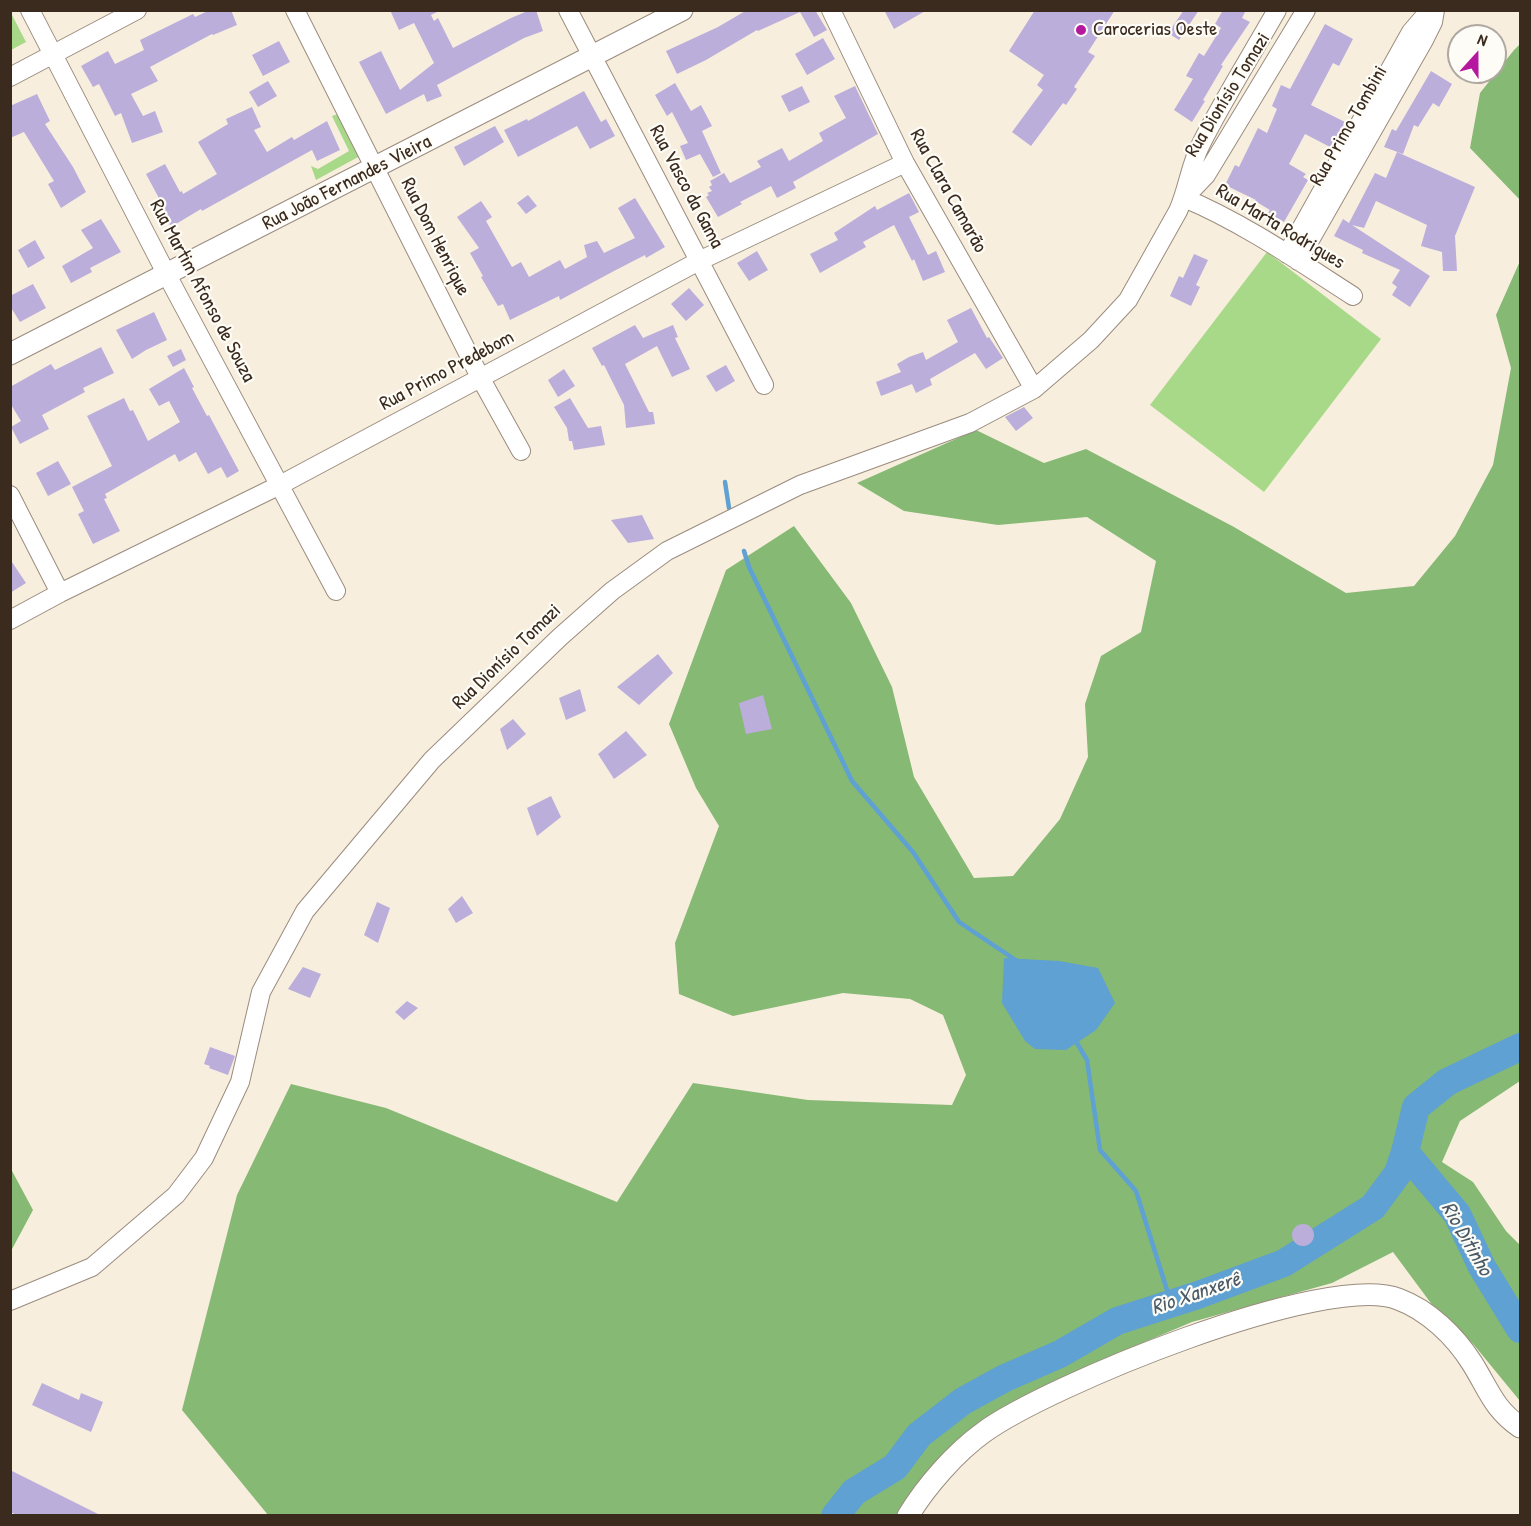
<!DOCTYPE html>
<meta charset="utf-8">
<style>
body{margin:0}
#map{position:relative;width:1531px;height:1526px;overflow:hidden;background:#f8eede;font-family:"Patrick Hand",sans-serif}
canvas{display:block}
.frame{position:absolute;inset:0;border:12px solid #3b2a1e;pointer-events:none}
.north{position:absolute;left:1447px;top:24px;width:60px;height:60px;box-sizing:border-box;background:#fdfcf7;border:2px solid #afa8a0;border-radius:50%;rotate:21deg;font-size:16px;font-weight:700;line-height:24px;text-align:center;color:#3b2a1e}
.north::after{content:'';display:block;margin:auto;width:21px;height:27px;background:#b5179e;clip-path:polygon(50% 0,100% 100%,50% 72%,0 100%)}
</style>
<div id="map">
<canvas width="1531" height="1526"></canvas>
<div class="frame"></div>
<div class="north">N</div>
</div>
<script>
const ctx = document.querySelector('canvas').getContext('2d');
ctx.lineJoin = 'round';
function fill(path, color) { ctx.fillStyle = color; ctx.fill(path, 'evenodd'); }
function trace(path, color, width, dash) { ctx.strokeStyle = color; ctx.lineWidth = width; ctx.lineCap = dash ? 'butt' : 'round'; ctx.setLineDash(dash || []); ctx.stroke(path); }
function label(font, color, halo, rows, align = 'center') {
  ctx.font = font + ' "Patrick Hand",sans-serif'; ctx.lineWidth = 4.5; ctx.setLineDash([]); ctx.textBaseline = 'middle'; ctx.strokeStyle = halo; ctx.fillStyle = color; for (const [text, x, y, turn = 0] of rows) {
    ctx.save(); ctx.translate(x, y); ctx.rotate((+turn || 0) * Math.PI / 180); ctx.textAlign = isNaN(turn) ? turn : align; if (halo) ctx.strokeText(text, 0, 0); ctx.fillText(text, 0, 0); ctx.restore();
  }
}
fill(new Path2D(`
 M11,13L26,42L11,50H10Z
 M338,114L360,156L316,180L311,166L318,169L349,151L332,116Z
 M1267,252L1381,339L1264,492L1150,405Z`), '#a8d988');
fill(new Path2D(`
 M1520,44V200L1470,148L1480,93L1514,50Z
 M1520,261V1081L1460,1121L1442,1162L1473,1182L1506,1231L1520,1245V1401L1474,1345L1433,1306L1393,1252L1332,1283L1192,1322L1088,1366L1000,1410L900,1515H268L182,1410L237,1195L291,1084L386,1108L617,1202L693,1083L808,1100L952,1105L966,1075L943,1015L910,999L843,993L733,1016L679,994L675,943L719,826L696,788L669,724L726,570L794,526L851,603L892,687L914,777L974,878L1013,876L1060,819L1088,757L1085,704L1101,656L1141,632L1156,561L1087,517L998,525L904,511L857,483L976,430L1044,463L1086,449L1234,527L1346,593L1414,586L1455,536L1493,465L1511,368L1496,315Z
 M11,1169L33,1210L11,1251Z`), '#86b974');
fill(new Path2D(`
 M1004,958L1059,961L1098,968L1115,1003L1096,1030L1066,1050L1035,1049L1025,1041L1002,1003Z`), '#5ea1d2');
trace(new Path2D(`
 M725,482L729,508
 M744,551L749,567L852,781L913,852L959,922L1017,961
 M1074,1038L1087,1060L1100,1150L1136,1191L1171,1303`), '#5ea1d2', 4.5);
trace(new Path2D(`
 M1405,1152L1457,1214L1482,1267L1520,1329
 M835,1516L854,1492L895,1467L919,1435L963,1401L1005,1378L1060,1354L1117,1321L1198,1295L1284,1263L1373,1207L1398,1173L1405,1152L1416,1107L1447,1082L1520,1047`), '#5ea1d2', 28);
fill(new Path2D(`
 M210,10H231L237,25L213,35L212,34L150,67L158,81L131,94L143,116L155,111L163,132L132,143L121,113L115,116L99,84L93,87L81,66L108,51L115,64L144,50L140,40L193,14L195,17Z
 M390,10H441L431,15L434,21L438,18L453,48L511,18L530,10H536L543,31L524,38L437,85L442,96L427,102L424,94L386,114L359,62L381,51L400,90L434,63L414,23L399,30Z
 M747,10H815L827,30L814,37L800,12L758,31L757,30L706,60L677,74L666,51L718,27Z
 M884,10H927L894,29Z
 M1035,10H1115L1088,52L1095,56L1074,87L1077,89L1066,105L1063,103L1031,146L1012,132L1043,90L1037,85L1044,75L1009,51Z
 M1184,10H1199L1179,40L1168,33Z
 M1223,10H1246L1242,18L1250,22L1221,65L1223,66L1203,100L1205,101L1192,122L1174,110L1193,79L1186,76L1199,53L1204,56L1221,28L1215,24Z
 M1325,24L1353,39L1339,66L1333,63L1311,105L1345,122L1332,148L1305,134L1289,164L1306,174L1303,177L1308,180L1284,222L1268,213L1270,210L1255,201L1256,200L1225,185L1235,165L1239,167L1258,128L1267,133L1277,109L1272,106L1281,85L1290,89Z
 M823,38L835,59L807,75L795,54Z
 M279,41L290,62L263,76L252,55Z
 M1431,71L1452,84L1439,107L1433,103L1418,127L1414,125L1403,154L1384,147L1392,129L1396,131Z
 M268,81L277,96L258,107L249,92Z
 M675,83L691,111L701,105L712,126L702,131L721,173L713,177L700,154L686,160L680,146L688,143L672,112L667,116L655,95Z
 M802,86L810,102L789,112L781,96Z
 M855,86L878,134L793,182L796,188L777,198L771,186L740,202L742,204L718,217L706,197L709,195L707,193L712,191L709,187L712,185L710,181L724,173L730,183L761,167L757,161L782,148L789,161L823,141L819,133L846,118L834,96Z
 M584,91L601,122L606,119L615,136L590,149L577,126L518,157L504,130L527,119L528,121Z
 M37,94L50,121L45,124L73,167L86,192L61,208L48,184L54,181L24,132L10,138V106Z
 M252,107L261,127L254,130L267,152L292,137L294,140L327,121L340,150L317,161L312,150L202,211L201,209L171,227L158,204L161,202L146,174L165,164L180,192L182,191L183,194L217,174L198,142L228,124L226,119Z
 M495,126L504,142L464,166L454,147Z
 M1397,152L1475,187L1455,236L1457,271H1443L1442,252L1421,246L1427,225L1376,201L1364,228L1352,225L1430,276L1410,307L1392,295L1397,287L1392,283L1400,270L1362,253L1363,250L1334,236L1343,219L1349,223L1375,173L1386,178Z
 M909,193L919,212L909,217L928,255L936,251L945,272L923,281L914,259L912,261L894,225L863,242L866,247L820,273L810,254L838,240L834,233L875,206L877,210Z
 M528,195L537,206L526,214L517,203Z
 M635,198L665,247L646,258L645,255L614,271L560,300L559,296L510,320L503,304L498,306L481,277L483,276L470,253L479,248L457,217L481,201L492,217L486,221L512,267L521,262L529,277L560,260L565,269L587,257L584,245L597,241L604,253L635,238L618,208Z
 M101,219L121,252L90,268L92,272L71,283L62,266L93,248L81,230Z
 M35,240L45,258L28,268L18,250Z
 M757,251L768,270L749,281L737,263Z
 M1194,254L1208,260L1196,285L1200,287L1191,306L1170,296L1179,276L1183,278Z
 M33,284L46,308L20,322L10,306V296Z
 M689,288L704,305L686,321L671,304Z
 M971,308L987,338L989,337L1003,358L986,369L975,353L930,379L932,385L916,393L912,384L881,396L876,382L901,372L897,364L909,357L923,352L926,360L958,342L947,320Z
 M154,312L167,340L146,350L132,359L116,330Z
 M635,325L643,338L673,325L678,337L675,338L690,369L672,377L657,346L625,364L649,412H653L655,424L626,428L624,405L604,365L602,366L592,348Z
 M101,347L114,373L83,388L85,392L42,415L49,429L20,444L11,427L21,421L10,403V387L51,364L55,370Z
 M181,349L186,360L173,367L167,356Z
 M726,365L735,381L716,392L706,376Z
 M184,368L194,387L192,388L207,416L209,415L239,471L227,478L221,467L208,474L196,452L179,462L175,454L105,494L107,498L104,499L120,531L93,544L78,514L84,511L72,487L112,466L87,416L124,398L130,411L133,410L148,441L180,422L169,401L159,406L149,389Z
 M564,369L575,386L558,397L548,380Z
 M570,398L588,428L601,426L605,445L574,450L572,441H569L567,428L554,407Z
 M1024,407L1033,418L1016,431L1005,417Z
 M58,461L71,484L48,496L36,473Z
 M642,515L654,539L628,543L611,520Z
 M10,559L26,583L10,593Z
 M658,654L673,673L639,705L617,687Z
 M580,689L586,711L566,720L559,698Z
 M763,695L772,729L746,734L739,703Z
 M513,719L526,734L507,750L500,729Z
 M626,731L647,755L614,779L598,754Z
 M551,796L561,817L537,836L527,808Z
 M462,896L473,913L456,923L448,909Z
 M377,902L390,908L378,943L364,935Z
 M303,967L321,974L310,998L288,989Z
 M407,1001L418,1008L404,1020L395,1012Z
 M210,1047L235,1056L228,1075L209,1068L210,1066L204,1064Z
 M1292 1235a11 11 0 1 1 22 0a11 11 0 1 1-22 0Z
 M42,1383L79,1400L81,1393L103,1402L91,1432L32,1405Z
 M10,1470L100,1515H17L10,1512Z`), '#bbaedb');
const minor = new Path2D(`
 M30,10L167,275L336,591
 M295,10L481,379L521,451
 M568,10L764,385
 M831,10L905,163L1034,389
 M10,77L137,10
 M1185,197L1206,175L1306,10
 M1184,198C1242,222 1300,262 1353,296
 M1287,254L1411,32L1430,10
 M1298,261L1424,40L1433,22L1435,10
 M10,495L60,593
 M10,620L60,593L280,485L699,261L905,163
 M10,1301L92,1267L176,1195L204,1158L240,1082L261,992L305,911L432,760L560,637L612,591L667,551L800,485L970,423L1034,389L1091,340L1128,300L1178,211C1188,189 1190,164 1202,142C1225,97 1252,54 1277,10`);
const tertiary = new Path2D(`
 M10,354L682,10
 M908,1516C926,1486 956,1452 984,1432C1047,1386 1326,1271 1398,1299C1428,1310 1455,1336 1472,1363C1489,1390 1493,1408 1520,1427`);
trace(minor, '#9a8c7e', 20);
trace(tertiary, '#9a8c7e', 23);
trace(minor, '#fff', 18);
trace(tertiary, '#fff', 21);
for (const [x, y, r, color] of [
 [1081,30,6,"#b5179e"]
]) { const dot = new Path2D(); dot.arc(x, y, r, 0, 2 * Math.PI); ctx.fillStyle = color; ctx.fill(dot); trace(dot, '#fdfcf7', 2); }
label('20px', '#3b2a1e', '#fdfcf7', [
 ["Carocerias Oeste",1093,30]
], 'left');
label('20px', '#3b2a1e', '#fdfcf7', [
 ["Rua Dionísio Tomazi",1228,95,-58],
 ["Rua Primo Tombini",1349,126,-60],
 ["Rua João Fernandes Vieira",347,183,-27],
 ["Rua Vasco da Gama",686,187,62],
 ["Rua Clara Camarão",948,191,61],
 ["Rua Marta Rodrigues",1280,227,31],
 ["Rua Dom Henrique",435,237,63],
 ["Rua Martim Afonso de Souza",202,291,62],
 ["Rua Primo Predebom",447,371,-28],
 ["Rua Dionísio Tomazi",507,657,-44]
]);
label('italic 21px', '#495a66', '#fdfcf7', [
 ["Rio Ditinho",1466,1239,60],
 ["Rio Xanxerê",1196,1294,-19]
]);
</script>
